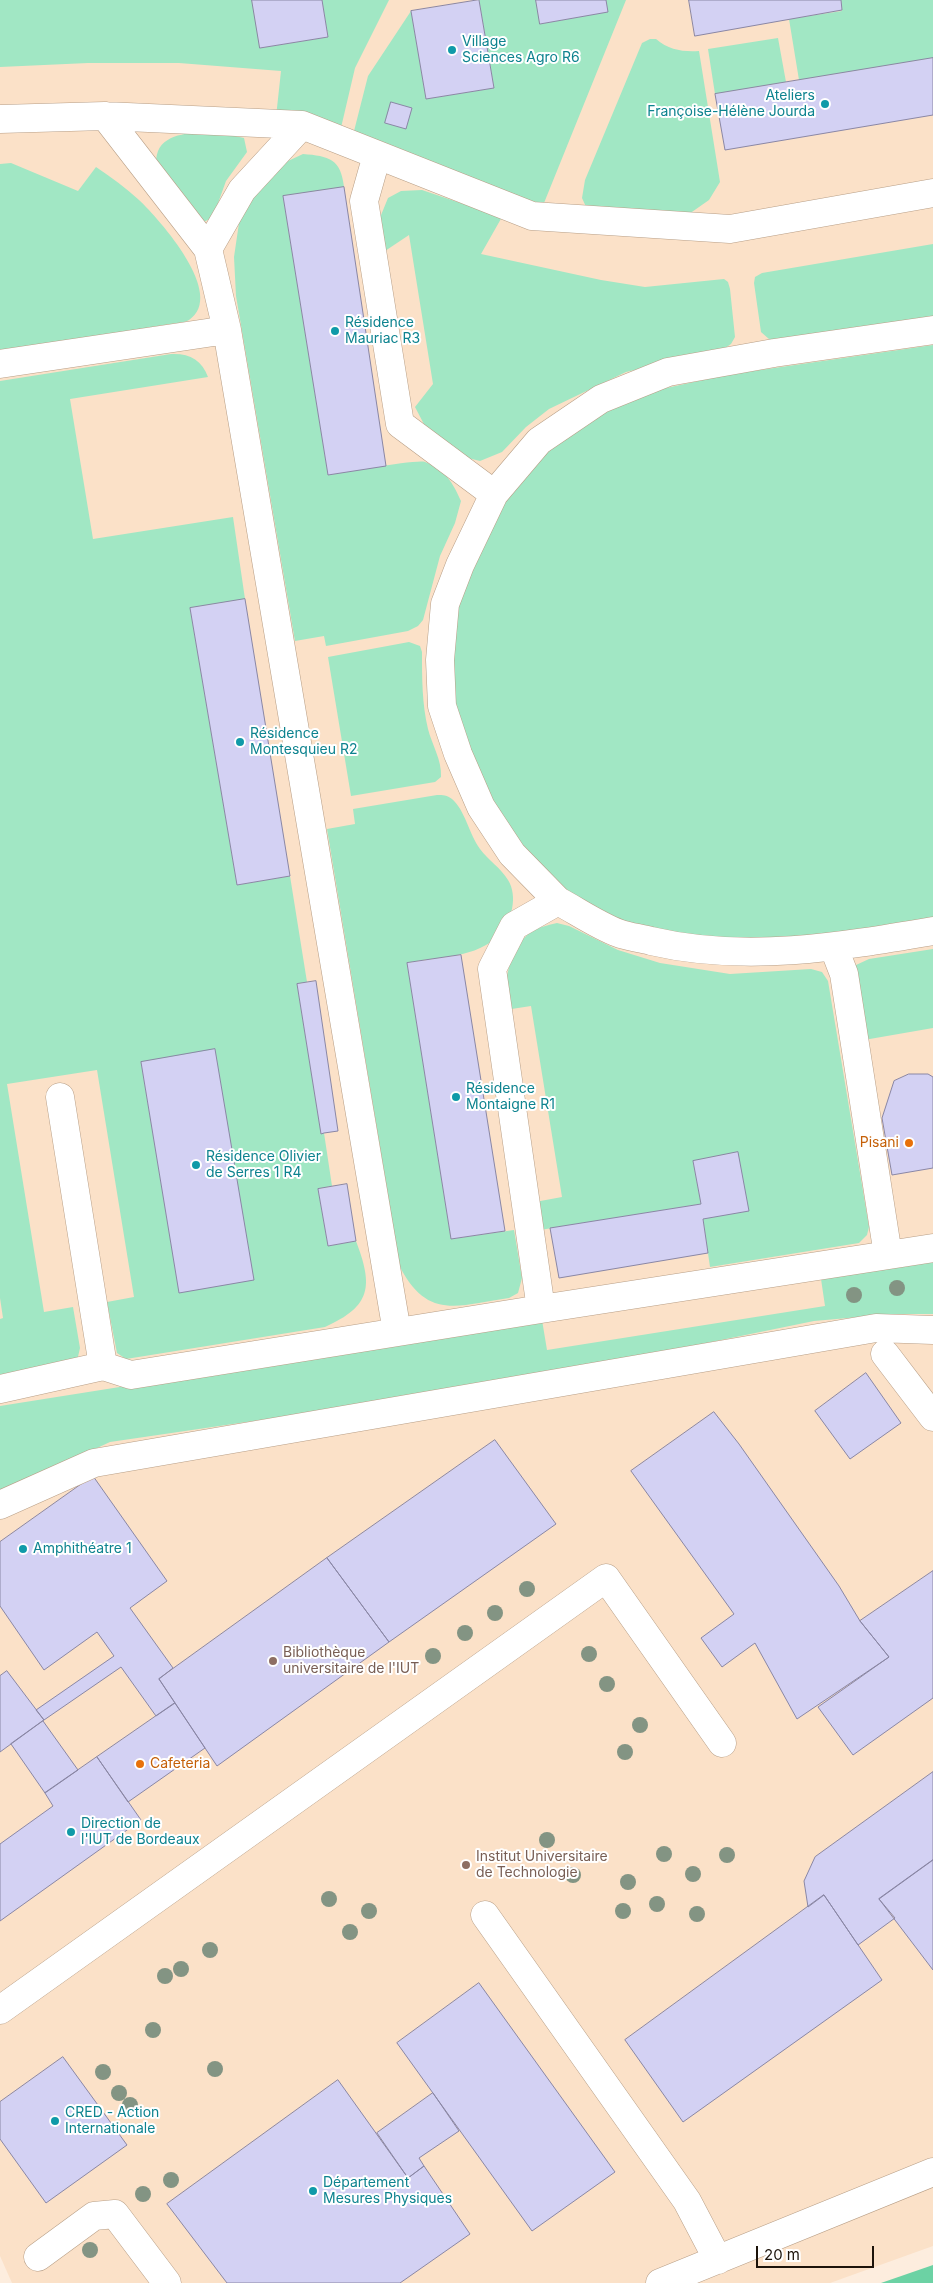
<!DOCTYPE html>
<meta charset="utf-8">
<style>
body{margin:0}
#map{position:relative;width:933px;height:2283px;overflow:hidden;background:#fdedde;font-family:Inter,sans-serif}
canvas{display:block}
.scale{position:absolute;left:756px;top:2246px;width:118px;height:22px;box-sizing:border-box;border:2px solid #1c130a;border-top:0;padding-left:6px;font-size:15px;line-height:18px;white-space:nowrap;color:#1c130a;-webkit-text-stroke:4px #fff;paint-order:stroke}
</style>
<div id="map">
<canvas width="933" height="2283"></canvas>
<div class="scale">20 m</div>
</div>
<script>
const ctx = document.querySelector('canvas').getContext('2d');
ctx.lineJoin = 'round';
function fill(path, color) { ctx.fillStyle = color; ctx.fill(path, 'evenodd'); }
function trace(path, color, width, dash) { ctx.strokeStyle = color; ctx.lineWidth = width; ctx.lineCap = dash ? 'butt' : 'round'; ctx.setLineDash(dash || []); ctx.stroke(path); }
function label(font, color, halo, rows, align = 'center') {
  ctx.font = font + ' Inter,sans-serif'; ctx.lineWidth = 4; ctx.setLineDash([]); ctx.textBaseline = 'middle'; ctx.strokeStyle = halo; ctx.fillStyle = color; for (const [text, x, y, turn = 0] of rows) {
    ctx.save(); ctx.translate(x, y); ctx.rotate((+turn || 0) * Math.PI / 180); ctx.textAlign = isNaN(turn) ? turn : align; if (halo) ctx.strokeText(text, 0, 0); ctx.fillText(text, 0, 0); ctx.restore();
  }
}
fill(new Path2D(`
 M0,0H933V2246L830,2283H12L0,2256Z`), '#fbe1c8');
fill(new Path2D(`
 M0,0H252L260,48L328,37L322,0H389L355,68L340,132L276,117L281,71L179,63H88L0,67Z
 M479,0H536L540,24L607,12L606,0H626L544,203L509,198L353,135L368,76L411,11L426,99L494,88Z
 M841,0H933V58L799,80L789,19L842,11Z
 M778,38L786,82L715,94L708,49Z
 M650,39H656C669,50 683,52 699,51L720,182L709,200L689,214L587,209L582,198L585,180L642,43Z
 M212,131L244,138L247,152L226,181L213,217L202,223L155,167C156,162 156,156 158,151C166,132 195,133 212,131Z
 M303,154C329,156 341,159 344,187L283,196L328,475C343,473 417,459 425,462C445,469 453,483 461,501L455,523L440,556L423,620L418,626L408,631L326,646L324,636L295,641L236,296L234,257L239,223L252,193L271,169Z
 M11,163L78,191L96,167C111,177 126,188 139,200C160,220 227,295 189,320C184,323 176,323 170,324L0,352V164Z
 M422,190L502,217L481,254L601,280L645,287L724,279L728,282L730,289L735,337L731,344L722,350L626,372L549,409L526,427L502,452L480,461L460,456L426,428L415,407L433,384L409,235L382,253L377,225L388,198L401,191Z
 M933,244V316L779,340L769,339L761,332L754,283L755,277L762,273Z
 M933,345V919L769,944L667,936L601,913L554,884L522,853L491,805L453,706L451,652L457,596L509,493L545,452L602,413L657,390L726,375Z
 M171,354C189,353 202,360 208,377L70,399L93,539L233,517L245,599L190,608L237,885L290,876L307,982L297,984L321,1133H324L332,1186L318,1189L328,1246L356,1241C373,1286 372,1306 325,1327L126,1359L117,1353L107,1302L134,1297L97,1070L7,1084L44,1312L73,1307L80,1348L77,1361L0,1378V1319L3,1318L0,1298V381ZM215,1050L237,1182L179,1292L141,1062Z
 M409,642L420,646L422,652C422,678 422,704 428,729C432,745 442,760 441,777L435,782L351,796L328,657Z
 M437,795C443,795 447,795 452,799C465,810 469,834 480,849C488,860 501,868 508,880C518,896 512,920 500,934C477,959 438,956 407,963L451,1239L514,1230L522,1278L518,1293L509,1298C459,1305 428,1321 400,1267L327,829L355,824L353,809Z
 M557,923L569,926L618,950L660,963L730,974L811,969L822,972L828,981L869,1227L867,1235L859,1243L710,1267L703,1219L738,1152L693,1161L701,1204L540,1230L535,1202L562,1197L531,1006L505,1010C504,984 508,948 531,932C538,927 549,925 557,923Z
 M933,949V1028L864,1040L853,978L856,965L869,959Z
 M933,1261V1314H893L814,1321L506,1384L110,1442L0,1493V1406L542,1320L547,1350L825,1306L821,1279Z`), '#a1e7c4');
fill(new Path2D(`
 M933,2265V2283H881Z`), '#6cd2a4');
const building = new Path2D(`
 M252,0H322L328,37L260,48Z
 M479,0L494,88L426,99L411,11Z
 M536,0H606L608,12L540,24Z
 M689,0H841L842,10L695,36Z
 M933,58V115L725,150L715,94Z
 M391,102L412,108L406,129L385,123Z
 M344,187L386,466L328,475L283,196Z
 M245,599L290,876L237,885L190,608Z
 M461,955L505,1231L451,1239L407,963Z
 M316,981L338,1131L324,1133L321,1134L297,984Z
 M215,1049L254,1280L179,1293L141,1062Z
 M909,1074H928L933,1077V1168L892,1175L882,1118L894,1081Z
 M738,1152L749,1211L703,1219L708,1253L559,1278L550,1228L701,1204L693,1161Z
 M347,1184L356,1241L328,1246L318,1189Z
 M866,1373L901,1423L850,1459L815,1411Z
 M714,1412L739,1444L839,1586L860,1621L889,1657L797,1719L755,1643L722,1667L701,1638L734,1614L631,1471Z
 M495,1440L556,1524L389,1642L327,1558Z
 M93,1476L167,1581L130,1608L173,1668L159,1679L175,1703L156,1716L121,1667L44,1720L36,1710L114,1656L97,1632L44,1670L0,1606V1542Z
 M327,1558L389,1642L217,1766L159,1679Z
 M933,1571V1698L853,1755L818,1707L889,1657L860,1621Z
 M7,1671L44,1720L0,1752V1676Z
 M175,1703L205,1748L128,1802L97,1757Z
 M43,1721L78,1770L45,1793L11,1744Z
 M97,1757L141,1820L0,1921V1844L53,1806L45,1793Z
 M933,1772V1860L879,1899L895,1918L858,1945L824,1895L808,1907L804,1881L815,1857Z
 M933,1860V1970L879,1899Z
 M824,1895L882,1980L683,2122L625,2040Z
 M479,1983L615,2172L532,2231L397,2043Z
 M63,2057L127,2145L46,2203L0,2139V2102Z
 M338,2080L408,2178L424,2166L470,2234L400,2283H227L167,2204Z
 M433,2093L459,2131L419,2158L424,2166L408,2178L377,2133Z`);
fill(building, '#d3d1f3');
trace(building, '#8a87a5', 1);
const minor = new Path2D(`
 M105,116L208,249
 M0,119L105,116L302,125L532,216L730,229L933,193
 M302,125L242,190L208,249L227,330L397,1332
 M377,155L364,201L400,424L494,494
 M0,364L227,330
 M558,901L512,854L481,807L458,754L442,706L440,660L445,604L460,565L494,494L539,441L601,399L668,372L774,353L933,330
 M834,948L844,974L888,1255
 M60,1097L103,1366L131,1375L541,1309L933,1248
 M541,1309L492,969L514,926L558,901C577,911 597,925 618,933C628,937 640,938 651,941C745,963 839,947 933,931
 M885,1354L933,1417
 M0,1389L103,1366
 M0,1505L94,1463L876,1328L933,1330
 M485,1915L687,2201L718,2260
 M0,2010L606,1578L722,1743
 M38,2257L94,2216L115,2214L167,2283
 M660,2283L933,2172`);
trace(minor, '#b89f87', 29);
trace(minor, '#fff', 28);
ctx.fillStyle = '#839483';
for (const [x, y] of [
 [897,1288],
 [854,1295],
 [527,1589],
 [495,1613],
 [465,1633],
 [589,1654],
 [433,1656],
 [607,1684],
 [640,1725],
 [625,1752],
 [547,1840],
 [664,1854],
 [727,1855],
 [693,1874],
 [573,1875],
 [628,1882],
 [329,1899],
 [657,1904],
 [369,1911],
 [623,1911],
 [697,1914],
 [350,1932],
 [210,1950],
 [181,1969],
 [165,1976],
 [153,2030],
 [215,2069],
 [103,2072],
 [119,2093],
 [130,2105],
 [171,2180],
 [143,2194],
 [90,2250]
]) { ctx.beginPath(); ctx.arc(x, y, 8, 0, 2 * Math.PI); ctx.fill(); }
for (const [x, y, r, color] of [
 [452,50,5,"#0f9aa8"],
 [825,104,5,"#0f9aa8"],
 [335,331,5,"#0f9aa8"],
 [240,742,5,"#0f9aa8"],
 [456,1097,5,"#0f9aa8"],
 [909,1143,5,"#e8710a"],
 [196,1165,5,"#0f9aa8"],
 [23,1549,5,"#0f9aa8"],
 [273,1661,5,"#8d6e63"],
 [140,1764,5,"#e8710a"],
 [71,1832,5,"#0f9aa8"],
 [466,1865,5,"#8d6e63"],
 [55,2121,5,"#0f9aa8"],
 [313,2191,5,"#0f9aa8"]
]) { const dot = new Path2D(); dot.arc(x, y, r, 0, 2 * Math.PI); ctx.fillStyle = color; ctx.fill(dot); trace(dot, '#fff', 2); }
label('14px', '#0d838f', '#fff', [
 ["Village",462,42],
 ["Sciences Agro R6",462,58],
 ["Ateliers",815,96,"right"],
 ["Françoise-Hélène Jourda",815,112,"right"],
 ["Résidence",345,323],
 ["Mauriac R3",345,339],
 ["Résidence",250,734],
 ["Montesquieu R2",250,750],
 ["Résidence",466,1089],
 ["Montaigne R1",466,1105],
 ["Résidence Olivier",206,1157],
 ["de Serres 1 R4",206,1173],
 ["Amphithéatre 1",33,1549],
 ["Direction de",81,1824],
 ["l'IUT de Bordeaux",81,1840],
 ["CRED - Action",65,2113],
 ["Internationale",65,2129],
 ["Département",323,2183],
 ["Mesures Physiques",323,2199]
], 'left');
label('14px', '#c56008', '#fff', [
 ["Pisani",899,1143],
 ["Cafeteria",150,1764,"left"]
], 'right');
label('14px', '#785e54', '#fff', [
 ["Bibliothèque",283,1653],
 ["universitaire de l'IUT",283,1669],
 ["Institut Universitaire",476,1857],
 ["de Technologie",476,1873]
], 'left');
</script>
